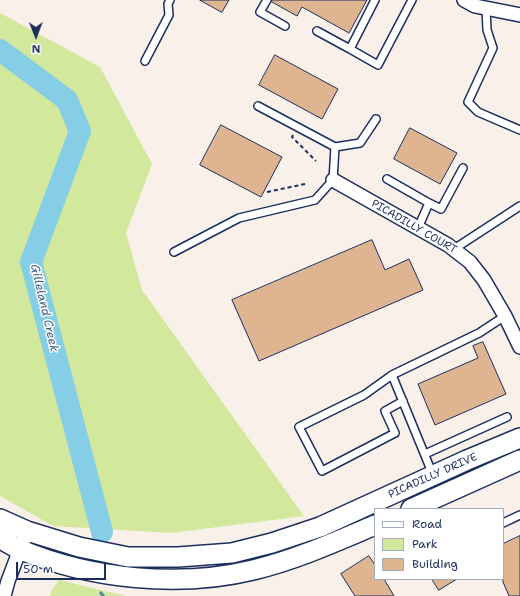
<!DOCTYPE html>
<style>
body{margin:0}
#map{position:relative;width:520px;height:596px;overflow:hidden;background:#f9f0e9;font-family:"Shantell Sans",sans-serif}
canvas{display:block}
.legend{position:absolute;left:374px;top:508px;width:130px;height:72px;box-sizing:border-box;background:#fff;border:1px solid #a4acbf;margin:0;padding:5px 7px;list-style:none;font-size:12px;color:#1b2f5e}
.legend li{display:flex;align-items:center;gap:8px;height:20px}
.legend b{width:20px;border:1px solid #a4acbf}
.north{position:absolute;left:16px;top:16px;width:40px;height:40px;-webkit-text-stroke:3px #fff;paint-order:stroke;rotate:179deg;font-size:11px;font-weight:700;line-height:16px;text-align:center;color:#1b2f5e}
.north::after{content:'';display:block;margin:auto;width:14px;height:18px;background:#1b2f5e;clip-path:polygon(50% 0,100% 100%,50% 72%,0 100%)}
.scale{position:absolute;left:16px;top:562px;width:90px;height:18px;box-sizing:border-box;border:2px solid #1b2f5e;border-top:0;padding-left:5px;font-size:12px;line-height:14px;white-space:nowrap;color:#1b2f5e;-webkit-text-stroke:3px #fff;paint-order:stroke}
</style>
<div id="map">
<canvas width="520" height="596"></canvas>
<ul class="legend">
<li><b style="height:5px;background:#fff"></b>Road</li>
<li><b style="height:11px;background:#d1e89d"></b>Park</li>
<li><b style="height:11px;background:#dfb490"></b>Building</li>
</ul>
<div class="north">N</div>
<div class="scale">50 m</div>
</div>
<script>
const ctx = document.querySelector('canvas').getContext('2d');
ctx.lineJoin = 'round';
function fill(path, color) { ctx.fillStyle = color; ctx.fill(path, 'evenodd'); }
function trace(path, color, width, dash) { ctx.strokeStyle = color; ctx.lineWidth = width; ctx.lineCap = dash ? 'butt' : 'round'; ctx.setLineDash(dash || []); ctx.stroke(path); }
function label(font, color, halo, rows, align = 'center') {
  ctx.font = font + ' "Shantell Sans",sans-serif'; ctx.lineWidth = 3; ctx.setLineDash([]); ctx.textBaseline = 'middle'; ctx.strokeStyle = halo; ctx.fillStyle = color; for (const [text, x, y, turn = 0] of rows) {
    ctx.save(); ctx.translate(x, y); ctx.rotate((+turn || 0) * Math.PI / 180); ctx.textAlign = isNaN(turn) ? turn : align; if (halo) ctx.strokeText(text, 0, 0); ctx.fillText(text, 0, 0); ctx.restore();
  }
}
fill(new Path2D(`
 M0,13L100,67L152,164L126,233L142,290L304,516L171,533L53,526L0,496Z
 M59,580L126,596H50L52,590Z`), '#d1e89d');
trace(new Path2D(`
 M101,593L103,596`), '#5b8eaf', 3.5);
trace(new Path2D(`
 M0,50L67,100L80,131L31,262L102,532`), '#85cee5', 22);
const building = new Path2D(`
 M200,0H229L222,12Z
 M272,0H367L349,33L302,7L297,16L272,2Z
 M275,55L338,89L322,119L259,85Z
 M221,125L282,157L261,197L200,165Z
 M410,128L457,153L440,184L394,159Z
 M372,240L385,270L409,259L423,290L259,361L232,300Z
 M483,342L506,394L435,425L418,384L478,358L473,346Z
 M520,536V596H509L503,582V544Z
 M369,556L375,565V579H384L394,596H355L341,574Z
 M432,579H457L439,590Z`);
fill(building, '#dfb490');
trace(building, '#1b2f5e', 1);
const lane = new Path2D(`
 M267,0L260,12L285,26
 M375,0L350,49L378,65L412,0
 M486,8L487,30L493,48L468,102L478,112L520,130
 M317,31L350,49
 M145,61L169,15L168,4L170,0
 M335,147L360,143L376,119
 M387,179L429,203
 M418,228L429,203L441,209L463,168
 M454,249L520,206
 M174,252L239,218L315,200L333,180L335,147L258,106
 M392,375L364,395L299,427L322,471L395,433L385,411L403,401
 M425,454L507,417
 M433,475L392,375L479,333L505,316
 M503,523L520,515`);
const street = new Path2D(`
 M464,0L475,6L520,15
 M333,180L448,245L470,262L484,280L505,316L520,347
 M4,596L8,581L27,531`);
const secondary = new Path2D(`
 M411,509L520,460
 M0,519L27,531L79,547L128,557H178L232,553L272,543L320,527L467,460L520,438
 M0,539C7,542 14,547 21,550C91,579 179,588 253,570C295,560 335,542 375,525`);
trace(lane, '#1b2f5e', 10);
trace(street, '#1b2f5e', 16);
trace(secondary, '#1b2f5e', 22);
trace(new Path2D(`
 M293,135L292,137L316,161
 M267,192L305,184`), '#1b2f5e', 2, [4, 3]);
trace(lane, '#fff', 7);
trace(street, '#fff', 13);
trace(secondary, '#fff', 19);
label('11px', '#1b2f5e', '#fff', [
 ["PICADILLY COURT",414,227,30],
 ["PICADILLY DRIVE",433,476,-24]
]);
label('italic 12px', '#3b5f86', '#fff', [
 ["Gilleland Creek",44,308,77]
]);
</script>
